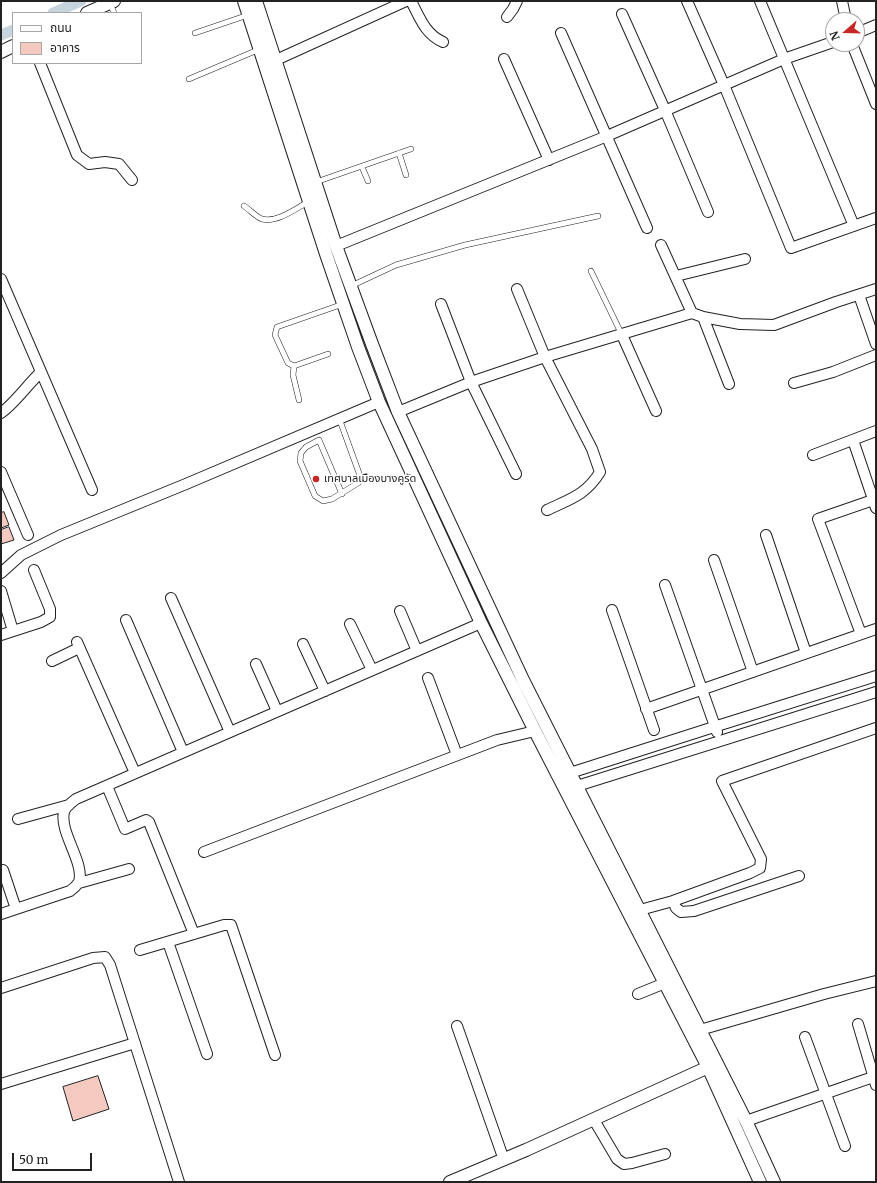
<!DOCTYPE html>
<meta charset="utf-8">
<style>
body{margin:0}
#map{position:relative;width:877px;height:1183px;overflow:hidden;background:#fff;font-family:Merriweather,"Noto Sans Thai",serif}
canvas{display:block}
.frame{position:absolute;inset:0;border:2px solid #222;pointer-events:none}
.legend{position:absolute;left:12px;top:12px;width:130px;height:52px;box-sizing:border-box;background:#fff;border:1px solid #a7a7a7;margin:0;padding:5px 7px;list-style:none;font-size:12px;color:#222}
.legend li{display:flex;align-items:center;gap:8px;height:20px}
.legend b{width:20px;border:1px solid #a7a7a7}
.north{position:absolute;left:825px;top:12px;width:40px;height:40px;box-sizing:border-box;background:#fff;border:1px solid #a7a7a7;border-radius:50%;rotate:250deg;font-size:11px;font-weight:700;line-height:16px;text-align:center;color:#222}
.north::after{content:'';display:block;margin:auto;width:14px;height:18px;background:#c62828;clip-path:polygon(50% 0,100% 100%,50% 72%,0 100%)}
.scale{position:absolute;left:12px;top:1153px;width:80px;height:18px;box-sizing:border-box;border:2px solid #222;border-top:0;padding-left:5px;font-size:12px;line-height:14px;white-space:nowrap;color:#222;-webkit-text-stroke:3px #fff;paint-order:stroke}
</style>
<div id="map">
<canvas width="877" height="1183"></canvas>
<div class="frame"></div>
<ul class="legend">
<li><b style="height:5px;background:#fff"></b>ถนน</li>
<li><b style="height:11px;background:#f3c9c0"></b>อาคาร</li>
</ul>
<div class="north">N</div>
<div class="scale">50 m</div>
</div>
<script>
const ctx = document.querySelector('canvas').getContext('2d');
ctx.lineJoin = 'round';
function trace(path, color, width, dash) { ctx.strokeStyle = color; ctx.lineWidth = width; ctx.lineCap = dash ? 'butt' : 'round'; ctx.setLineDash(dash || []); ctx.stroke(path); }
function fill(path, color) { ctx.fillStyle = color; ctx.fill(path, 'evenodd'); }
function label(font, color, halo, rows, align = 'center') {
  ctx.font = font + ' Merriweather,"Noto Sans Thai",serif'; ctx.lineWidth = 3; ctx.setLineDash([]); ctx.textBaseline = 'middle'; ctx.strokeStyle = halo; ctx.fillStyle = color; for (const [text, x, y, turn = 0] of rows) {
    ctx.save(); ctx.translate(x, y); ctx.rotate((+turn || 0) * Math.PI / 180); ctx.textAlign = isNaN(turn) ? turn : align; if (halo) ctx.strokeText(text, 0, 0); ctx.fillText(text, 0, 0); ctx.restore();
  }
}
trace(new Path2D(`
 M53,13L81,1
 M1,35L13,30`), '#c7d3dd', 11);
const building = new Path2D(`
 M4,512L9,525L1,528V513Z
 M9,527L14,540L1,544V530Z
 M98,1076L109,1109L73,1121L63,1087Z`);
fill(building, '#f3c9c0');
trace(building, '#222', 1);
const service = new Path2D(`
 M110,3L114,13
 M195,33L248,15
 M189,79L260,49
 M399,153L406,175
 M362,167L368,181
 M316,182L411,149
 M244,206C249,209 256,217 262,219C277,223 295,209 308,202
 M591,271L622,335
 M351,286L396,265L465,245L598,216
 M328,354L294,366L288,363L275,335L277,327L343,304
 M294,366L293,375L299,400
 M339,418L359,473L360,480L358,483L332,499L323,501L315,496L300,461L301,453L306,447L319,440L342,494`);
const minor = new Path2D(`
 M411,1C420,18 425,34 443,42
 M687,1L724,85L791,248L876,218
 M760,1L854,226
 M842,1L846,20
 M622,14L665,110L708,212
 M507,17L513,9L517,1
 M561,33L647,228
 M857,33L876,25
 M852,44L876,104
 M504,59L549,160
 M276,60L406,1
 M40,63L77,155L89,164L105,162L119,164L132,180
 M661,245L692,313
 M336,246L607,136L784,59L833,42
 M676,276L745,259
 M1,279L92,490
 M517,289L545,357L592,449L600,472C586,495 570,499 547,510
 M859,295L876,344
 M441,304L471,382L516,474
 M703,317L729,384
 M622,335L656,411
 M794,383L833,372L876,355
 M398,412L471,382L545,357L692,313L703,317L740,324L774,325L836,302L876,289
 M1,413C16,402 27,385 41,372
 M853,440L876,508
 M813,455L876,431
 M1,472L28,535
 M766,535L806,653
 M714,560L753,672
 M1,573L21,555L61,535L186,484L379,402
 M665,585L717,732
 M1,591L13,631
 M171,598L230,732
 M612,610L654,730
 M400,611L417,651
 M126,620L183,752
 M350,624L372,670
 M861,634L818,519L876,499
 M1,635L41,622L50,617V609L34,570
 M77,642L135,773
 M303,644L325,691
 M52,661L79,648
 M256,664L277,711
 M428,678L457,755
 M646,709L876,629
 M570,773L717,726L876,676
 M107,786L125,829L146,820L149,822L194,934
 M577,786L876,692
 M18,819L69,805
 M204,852L497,740L535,731
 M3,870L16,909
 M79,883L129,869
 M673,901L676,908L681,912L694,911L799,876
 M640,910L673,901L750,873L760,868L761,859L722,781L876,728
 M1,914L70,891C73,889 77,885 79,882C85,863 59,832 64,812C65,807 72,802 76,799L481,623
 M168,942L207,1054
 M140,950L224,925H231L275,1055
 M1,988L93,958L105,957L110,965L179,1182
 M638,994L665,983
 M858,1024L876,1085
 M457,1026L504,1160
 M700,1030L824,994L876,981
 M805,1037L845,1146
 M1,1084L135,1043
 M594,1120L617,1159L624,1164L632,1163L665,1154
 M746,1121L876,1076`);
const tertiary = new Path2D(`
 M244,1L326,254L358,347L379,402L481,623L535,731L708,1067L760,1182
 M256,1L336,246L372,344L398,412L523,680L746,1121L774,1182
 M87,13L114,1
 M1,52L13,46
 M450,1182L526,1150L715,1064`);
trace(service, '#222', 6);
trace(minor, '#222', 12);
trace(tertiary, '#222', 14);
trace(service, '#fff', 5);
trace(minor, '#fff', 10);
trace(tertiary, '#fff', 12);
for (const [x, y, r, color] of [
 [316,479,4,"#c62828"]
]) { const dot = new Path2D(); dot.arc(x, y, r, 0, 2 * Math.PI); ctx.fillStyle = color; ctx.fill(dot); trace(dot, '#fff', 1.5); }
label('11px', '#222', '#fff', [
 ["เทศบาลเมืองบางคูรัด",324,479]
], 'left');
</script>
